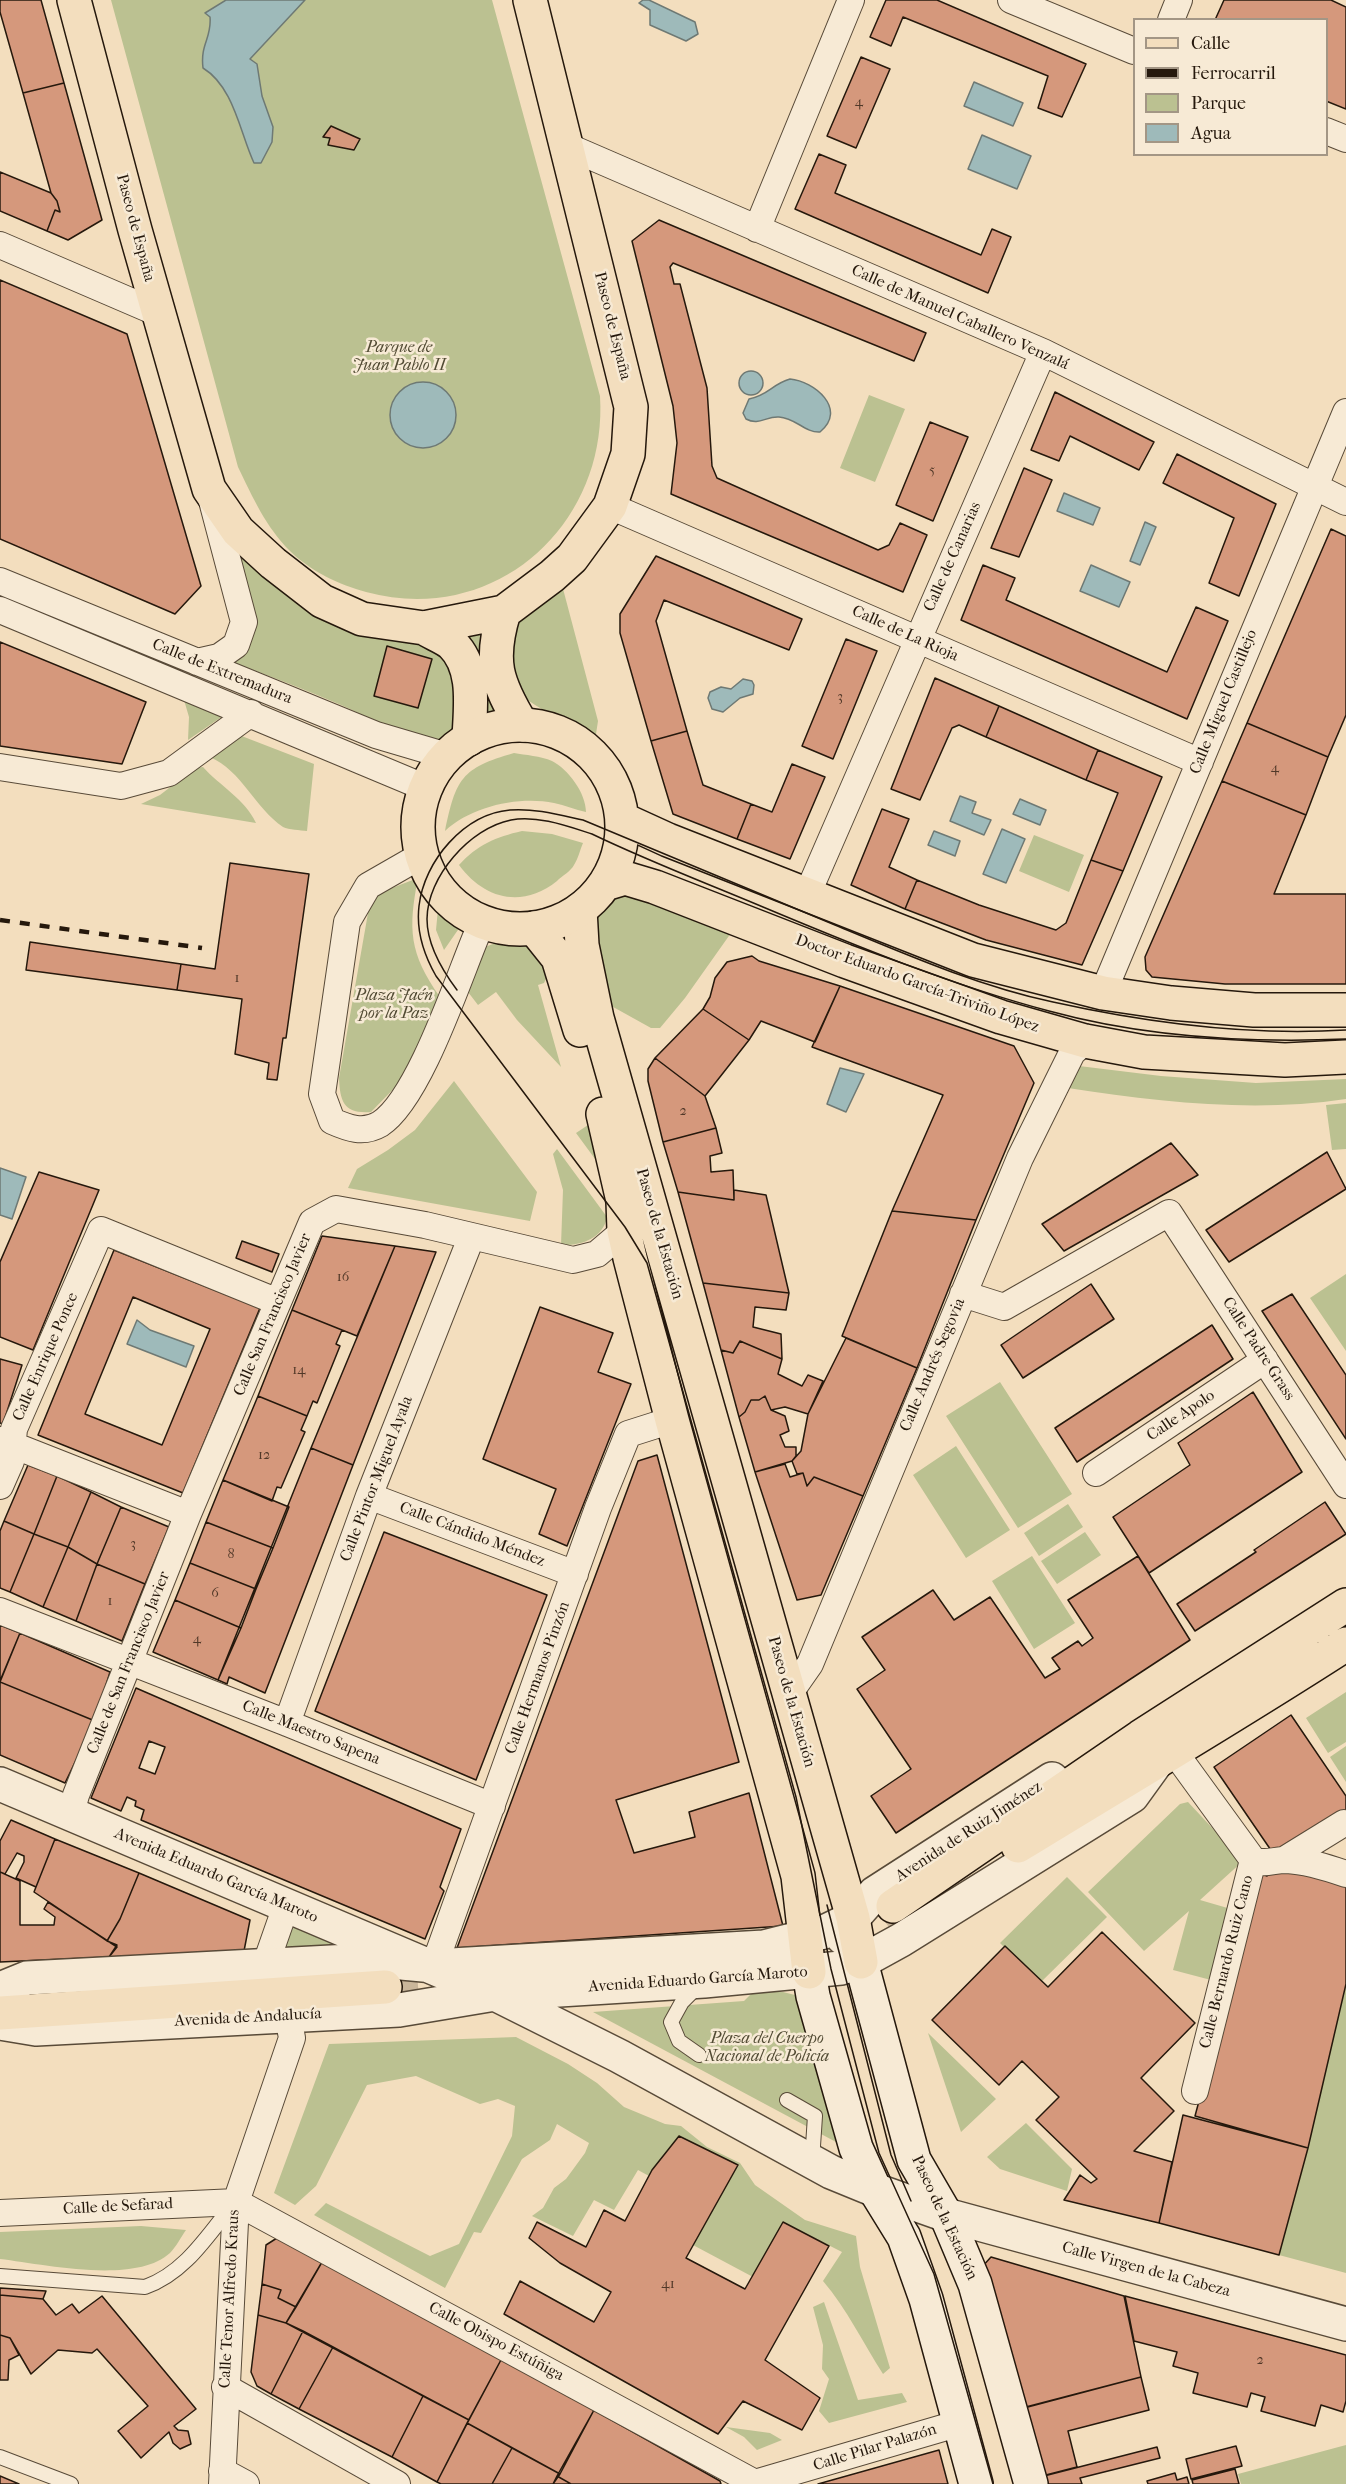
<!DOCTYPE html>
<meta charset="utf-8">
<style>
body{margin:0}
#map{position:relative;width:1346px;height:2484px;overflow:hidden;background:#f3debe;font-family:"IM FELL French Canon",serif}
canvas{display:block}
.legend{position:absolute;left:1133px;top:18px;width:195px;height:138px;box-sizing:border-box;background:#f7ead5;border:2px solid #a39685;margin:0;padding:8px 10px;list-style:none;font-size:18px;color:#25180c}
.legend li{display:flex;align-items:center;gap:12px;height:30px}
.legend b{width:30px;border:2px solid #a39685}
</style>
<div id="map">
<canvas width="1346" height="2484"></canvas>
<ul class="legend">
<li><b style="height:8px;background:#f3debe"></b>Calle</li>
<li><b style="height:8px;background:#25180c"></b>Ferrocarril</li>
<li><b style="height:16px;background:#bbc191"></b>Parque</li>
<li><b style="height:16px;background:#9ebaba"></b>Agua</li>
</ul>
</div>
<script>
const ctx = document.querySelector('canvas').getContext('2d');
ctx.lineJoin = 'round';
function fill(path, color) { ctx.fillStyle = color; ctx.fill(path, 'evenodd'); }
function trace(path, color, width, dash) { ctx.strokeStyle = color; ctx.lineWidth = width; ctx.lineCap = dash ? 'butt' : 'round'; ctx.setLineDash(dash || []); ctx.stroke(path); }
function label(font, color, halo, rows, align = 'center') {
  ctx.font = font + ' "IM FELL French Canon",serif'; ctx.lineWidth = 5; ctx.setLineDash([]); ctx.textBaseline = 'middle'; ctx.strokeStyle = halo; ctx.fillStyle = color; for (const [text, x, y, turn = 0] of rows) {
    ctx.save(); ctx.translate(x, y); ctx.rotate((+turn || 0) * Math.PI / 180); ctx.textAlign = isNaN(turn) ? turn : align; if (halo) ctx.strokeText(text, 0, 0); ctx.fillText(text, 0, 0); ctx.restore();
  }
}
fill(new Path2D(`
 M111,0H492L600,396C608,526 494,627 366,592C340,585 310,571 290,551C266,527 253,498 238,467Z
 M869,395L905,409L875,482L840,468Z
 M244,553L437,647L456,672L458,725L448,738C411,745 374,719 341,705C306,690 270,676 234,663L236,555Z
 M562,585L598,721L596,734L588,736C571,720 548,715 529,701C518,692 516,681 513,668C503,623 530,611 562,585Z
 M490,626L507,716L484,720L459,631Z
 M184,700L223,716L188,740L189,717Z
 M239,735L314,764L307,831C300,830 289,830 283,827C255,808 242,771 210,757Z
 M514,753C525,755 541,756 552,761C568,769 586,793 586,812C575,810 565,805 554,803C519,796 472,806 445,831C456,779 461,768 514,753Z
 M203,767C220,786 245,799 256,823L141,804L160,795L195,768Z
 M522,831L552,834L583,843C580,850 578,859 574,865C571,871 562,876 557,881C522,909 484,899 459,865C477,845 496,837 522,831Z
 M1034,835L1084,855L1069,892L1019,871Z
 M418,878C408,929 409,953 440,997L410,1072L371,1112C344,1114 340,1102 339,1078L371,896Z
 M621,890L731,933L685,998L660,1028H651L606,1003L593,963L595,906L605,898Z
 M438,909L460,927L444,950L436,930Z
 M507,939L526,942L549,973L544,983L538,985L561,1067L517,1020L496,992L478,1005L458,979L479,949Z
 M1079,1066L1161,1076L1256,1083L1346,1079V1099C1254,1113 1160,1102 1068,1088Z
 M454,1081L537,1192L530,1221L348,1188L357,1169L388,1150L415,1130Z
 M1346,1103V1149L1332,1150L1326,1105Z
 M594,1121L609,1178L576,1133Z
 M557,1149L607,1217C603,1239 580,1246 561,1245L563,1190L553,1154Z
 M1346,1274V1351L1310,1298Z
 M1000,1382L1072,1494L1018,1528L946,1416Z
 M956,1446L1010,1530L966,1558L913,1475Z
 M1068,1504L1083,1527L1039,1556L1024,1533Z
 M1085,1532L1101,1555L1057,1584L1041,1561Z
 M1032,1556L1075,1623L1034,1649L992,1581Z
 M1346,1692V1742L1328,1753L1306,1718Z
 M1346,1746V1782L1330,1757Z
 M1188,1802L1243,1861L1200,1900L1231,1909L1211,1980L1173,1970L1189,1911L1144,1951L1088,1892L1180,1804Z
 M1067,1877L1107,1917L1040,1983L1000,1943Z
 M290,1925L362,1954L281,1958Z
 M1346,1984V2273L1279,2255Z
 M753,1992H783L799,1996L845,2135L836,2142L593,2012L744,2001Z
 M928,2033L996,2099L961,2132Z
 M516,2037L568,2064L597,2083L624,2107L665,2124L681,2126L707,2147L740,2163L755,2185L805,2220L856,2236L860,2267L890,2368L883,2374C863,2343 847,2309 823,2281L842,2252L783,2222L753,2277L693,2245L738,2165L679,2136L649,2176L638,2170L614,2210L594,2200L573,2236L532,2216L543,2208L554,2188L566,2179L585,2153L589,2143L557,2124L550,2140L522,2159L481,2233L474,2232L445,2288L314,2215L326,2203L430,2256L459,2244L512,2136L515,2106L498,2099L480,2104L416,2076L367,2085L316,2186L295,2205L274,2193L329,2044Z
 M1026,2123L1072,2169L1067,2191L1000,2169L987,2157Z
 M141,2226L186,2230C181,2237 176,2247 170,2253C135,2285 43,2264 0,2259V2232Z
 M824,2302L858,2400L902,2393L907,2402L829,2423L819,2411L829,2379L822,2369L823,2345L813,2307Z
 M726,2427L770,2433L782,2440L757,2450L744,2437Z
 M1346,2445V2484H1241L1238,2474Z`), '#bbc191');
const water = new Path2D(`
 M226,0H305L250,59L257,64L262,96L273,127L272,142L261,163H254C240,133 234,87 203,68C200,44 212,38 210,17L205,13Z
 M643,0H649L695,22L698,34L686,41L650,25V10L639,3Z
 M974,82L1023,103L1013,126L964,106Z
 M982,135L1031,156L1017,189L968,169Z
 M739 383a12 12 0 1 1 24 0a12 12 0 1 1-24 0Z
 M790,379C814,381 848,409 820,432C805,433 796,418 779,417C766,416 759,426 746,419L743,413L749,399C769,395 772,384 790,379Z
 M390 415a33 33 0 1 1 66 0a33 33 0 1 1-66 0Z
 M1064,493L1100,508L1093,525L1057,511Z
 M1145,522L1156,527L1140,565L1130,561Z
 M1091,565L1130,582L1119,607L1080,591Z
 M743,679L752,681L754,685L753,694L740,698L723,712L712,709L708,698L710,692L721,687L731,689Z
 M960,796L976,802L972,813L991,820L984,835L950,821Z
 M1020,799L1046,810L1040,825L1013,814Z
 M1002,829L1025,839L1006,883L983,874Z
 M934,831L960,841L955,856L928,845Z
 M840,1068L864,1074L846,1112L827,1104Z
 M0,1168L26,1177L12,1219L0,1215Z
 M137,1320L150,1330L194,1346L186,1367L127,1344Z`);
fill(water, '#9ebaba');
trace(water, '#6e7974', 1.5);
const building = new Path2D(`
 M0,0H41L64,83L23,93L0,12Z
 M886,0H937L1086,64L1062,117L1038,108L1048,76L903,17L891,46L870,37Z
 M1224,0H1331L1346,7V109L1326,101V20H1215Z
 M861,57L890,69L856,148L827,136Z
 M64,83L102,220L68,240L47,231L55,210L60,212L57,201L51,193L23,93Z
 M331,126L360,139L354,150L328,145L330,138L323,137Z
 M819,154L846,165L835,193L981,255L992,229L1011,237L988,293L795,209Z
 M0,172L51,193L57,201L60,212L55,210L47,231L0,211Z
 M659,220L926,333L914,361L673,263L670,267L674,284H680L707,388L712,466L717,478L878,550L889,545L900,523L927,535L903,592L671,494L677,443L673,406L632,241Z
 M0,280L127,334L201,586L175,614L0,539Z
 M1055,392L1154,442L1139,470L1070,436L1059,461L1031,450Z
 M930,422L968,437L933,521L896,505Z
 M1177,454L1276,504L1239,596L1209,583L1234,518L1163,483Z
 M1024,468L1052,480L1019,557L991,548Z
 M1331,529L1346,536V715L1328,757L1247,723Z
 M656,556L802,619L789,650L664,600L656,621L687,731L651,741L620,633V614Z
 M983,565L1015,578L1006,600L1167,672L1196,607L1228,621L1187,719L961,620Z
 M846,639L877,651L833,759L802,746Z
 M0,642L146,702L122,764L0,746Z
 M387,646L432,659L418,708L374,696Z
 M935,678L999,706L986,737L959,725L952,728L920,800L891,789Z
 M999,706L1098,750L1086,780L986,737Z
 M1247,723L1328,757L1306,815L1222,781Z
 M687,731L703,785L751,804L737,839L673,814L651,741Z
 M1098,750L1162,777L1123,871L1091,860L1118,793L1086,780Z
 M792,764L825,777L790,859L737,839L751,804L772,812Z
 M1222,781L1306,815L1274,894H1346V984H1225L1152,977L1146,970L1145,957Z
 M882,809L909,819L889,867L917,880L905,909L851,885Z
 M1091,860L1123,871L1082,965L986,940L905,909L917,880L979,905L1056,930L1066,923Z
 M230,863L309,874L286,1038H283L277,1080L267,1079L269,1063L235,1054L242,999L177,990L181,964L215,969Z
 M30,942L181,964L177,990L26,970Z
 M752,956L759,961L840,986L815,1042L761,1021L749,1040L703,1009L710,997L715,978L727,962Z
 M840,986L1014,1046L1034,1083L976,1220L892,1211L943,1095L812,1047Z
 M703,1009L749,1040L705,1096L655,1058Z
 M655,1058L705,1096L716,1128L663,1142L648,1081V1069Z
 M716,1128L722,1153L710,1156L711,1172L733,1170L734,1200L678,1192L663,1142Z
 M1171,1143L1198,1175L1064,1251L1042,1224Z
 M1327,1152L1346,1189L1229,1262L1206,1230Z
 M39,1172L99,1190L33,1350L0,1337V1262Z
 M734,1190L766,1195L789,1293L703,1283L678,1192L734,1200Z
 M892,1211L976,1220L917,1368L842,1336Z
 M322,1236L395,1246L357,1336L292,1310Z
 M242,1241L279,1254L272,1272L236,1258Z
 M395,1246L436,1252L353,1465L311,1448Z
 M114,1250L260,1308L183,1493L38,1435ZM133,1297L210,1329L162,1445L85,1414Z
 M703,1283L789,1293L786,1310L755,1307L753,1327L781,1334L782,1359L740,1341L733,1353L721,1350Z
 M1091,1284L1114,1319L1023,1378L1001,1345Z
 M1292,1294L1346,1375V1439L1262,1311Z
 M540,1307L613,1333L598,1372L631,1384L567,1546L539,1534L556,1489L483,1459Z
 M292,1310L342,1330L336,1344L340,1346L317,1403L313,1401L307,1416L258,1396Z
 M1212,1325L1233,1359L1077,1462L1055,1428Z
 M846,1338L917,1368L863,1496L814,1477L807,1486L803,1473L797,1474L792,1461L801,1451L808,1414Z
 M740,1341L782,1359L778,1374L802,1386L808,1375L823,1381L808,1414L785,1407L771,1410L765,1396L759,1400H751L745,1412L739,1417L721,1350L733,1353Z
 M0,1359L22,1365L3,1424L0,1423Z
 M1253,1392L1302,1472L1149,1573L1113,1517L1190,1465L1178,1443Z
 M258,1396L307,1416L301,1430L305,1432L281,1488L277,1487L272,1501L223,1480Z
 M765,1396L771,1410L785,1416L789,1431L780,1435L785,1447H796V1456L792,1461L755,1472L739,1417L745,1412L751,1400H759Z
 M311,1448L353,1465L265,1693L229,1677L227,1684L218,1680Z
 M657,1455L739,1762L616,1800L634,1853L695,1837L689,1812L749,1793L783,1926L457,1948L638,1461Z
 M785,1464L790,1477L803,1473L807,1486L814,1477L863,1496L821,1595L797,1600L755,1472Z
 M28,1465L57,1476L34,1534L4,1521Z
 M57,1476L91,1492L68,1547L34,1534Z
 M223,1480L289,1507L273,1548L206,1522Z
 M91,1492L121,1507L97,1564L68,1547Z
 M1325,1502L1346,1534L1195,1631L1177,1604L1256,1552L1254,1550Z
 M121,1507L169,1527L145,1584L97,1564Z
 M4,1521L34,1534L10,1592L0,1588V1531Z
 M206,1522L273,1548L256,1589L190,1563Z
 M384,1532L547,1595L476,1780L315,1711Z
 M34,1534L68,1547L43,1607L10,1592Z
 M68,1547L97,1564L76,1621L43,1607Z
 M1138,1556L1190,1640L896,1833L871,1796L911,1769L857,1689L885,1670L862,1637L933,1590L954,1620L990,1597L1045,1678L1060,1669L1052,1658L1078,1641L1082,1646L1093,1638L1068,1600Z
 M190,1563L256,1589L241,1628L175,1600Z
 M97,1564L145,1584L122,1641L76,1621Z
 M175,1600L241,1628L218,1680L153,1652Z
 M0,1625L20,1633L0,1681Z
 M20,1633L110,1672L95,1721L0,1682Z
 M0,1682L95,1721L65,1783L0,1755Z
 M136,1688L461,1829L440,1887L444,1891L425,1939L141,1820L144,1810L135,1806L136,1801L127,1797L121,1811L91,1798ZM149,1741L165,1747L155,1774L139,1768Z
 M1291,1715L1346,1796V1812L1277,1859L1214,1767Z
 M11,1820L55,1839L36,1887L16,1878L24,1862V1856L17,1853L5,1874L0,1872V1841Z
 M55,1839L139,1873L120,1919L107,1941L34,1892Z
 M1285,1863L1346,1881V1984L1308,2148L1195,2116L1260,1873L1267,1876Z
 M0,1872L20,1881V1925H54L55,1917L44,1909L48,1902L117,1947L109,1957L0,1962Z
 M139,1873L250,1920L244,1951L109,1957L117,1945L107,1941L120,1919Z
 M1102,1932L1195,2023L1141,2078L1174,2111L1134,2151L1172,2162L1159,2223L1064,2200L1080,2175L1091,2183L1097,2179L1036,2120L1059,2097L1022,2061L999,2085L932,2020L1005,1946L1048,1987Z
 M1183,2115L1308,2148L1279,2255L1159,2223Z
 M679,2136L738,2165L686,2258L745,2289L783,2222L829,2246L765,2360L820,2398L802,2430L743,2401L718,2434L504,2314L520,2281L594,2322L611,2292L560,2263L529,2238L537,2222L586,2247L604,2210L625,2221L652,2170Z
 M277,2238L322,2262L296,2307L278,2298L281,2290L262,2284L266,2245Z
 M991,2257L1124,2296L1141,2377L1022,2408L981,2268Z
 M322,2262L502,2358L469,2420L286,2323Z
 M262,2284L281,2290L278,2298L296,2307L286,2323L258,2315Z
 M0,2288L46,2291L43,2299L0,2295Z
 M0,2295L43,2299L56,2315L72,2304L79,2313L102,2296L196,2409L174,2426L178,2430L188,2431L191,2444L180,2449L173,2443L169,2432L141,2458L118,2431L148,2406L97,2349L92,2353L58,2350L31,2374L10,2338L0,2335Z
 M1125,2296L1346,2355V2401L1343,2412L1321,2405L1315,2426L1261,2411L1265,2397L1251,2393L1247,2407L1193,2393L1198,2373L1173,2366L1177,2352L1134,2341Z
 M258,2315L286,2323L303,2331L271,2394L257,2386L251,2372Z
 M303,2331L333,2347L299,2409L271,2394Z
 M0,2335L10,2338L19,2355L9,2360L8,2380H0Z
 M333,2347L423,2396L392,2457L299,2409Z
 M502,2358L594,2410L560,2474L467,2423Z
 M1141,2377L1149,2410L1068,2431L1077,2467L1042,2476L1024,2408Z
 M423,2396L469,2420L437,2482L392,2457Z
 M594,2410L720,2481L721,2484H571L557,2476Z
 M467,2423L512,2448L492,2484H441L437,2482Z
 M1236,2446L1242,2466L1191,2479L1186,2459Z
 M1157,2447L1160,2458L1080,2478L1082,2484H1046L1044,2476Z
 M512,2448L560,2474L553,2484H492Z
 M939,2450L948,2484H818Z
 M1235,2469L1239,2484H1193L1192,2480Z
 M1175,2473L1177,2480L1187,2477L1189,2484H1148L1147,2481Z
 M0,2476L19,2484H0Z
 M557,2476L571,2484H553Z`);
fill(building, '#d5987c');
trace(building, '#25180c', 1.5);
trace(new Path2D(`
 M847,1952L862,1946L901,1918
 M385,1987L474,1981`), '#cab69a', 33, [33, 16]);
const service = new Path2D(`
 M698,1986L682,2002L671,2022L679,2041L699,2055
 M787,2100L815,2116L812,2161
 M0,2276L145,2287C185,2273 208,2235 234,2203
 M0,2457L71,2484`);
const minor = new Path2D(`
 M1011,0L1134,51
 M1171,20L1179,0
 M1326,131L1346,139
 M569,147L1043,352L1346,502
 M757,229L851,0
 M0,245L158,313
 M610,506L1200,762
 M0,581L376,735L447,756
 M0,610L426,788
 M197,662L219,657L236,645L244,622L212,501
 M0,767L121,786L169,773L251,713
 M422,855L368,886L347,922L322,1094L332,1121C348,1128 363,1134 380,1124C419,1099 458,979 477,934L488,924
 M807,895L1043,352
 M1103,993L1346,412
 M963,1294L1004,1307L1169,1213L1346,1485
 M0,1440L188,1514
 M1096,1473L1265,1360
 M0,1486L11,1461L14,1429L101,1230L278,1302
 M369,1496L575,1574
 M0,1611L287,1723L492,1806
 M789,1694L810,1664L1020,1158L1072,1053L1085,1041
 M287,1723L369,1496L471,1238
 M1173,1750L1253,1860L1195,2091
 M71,1813L76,1795L188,1514L312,1222L336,1209L425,1225L573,1260L597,1254L624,1231
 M1253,1860C1265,1865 1273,1860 1286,1860C1307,1861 1326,1867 1346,1874
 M1284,1860L1344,1823
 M265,1966L286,1906
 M434,1966L598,1508L628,1434L672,1420
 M0,2213L236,2202L755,2483
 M225,2387L397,2484
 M222,2471L246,2484
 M755,2483L960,2423
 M222,2484L236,2202L292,2038L288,2016`);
const tertiary = new Path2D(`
 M0,1784L495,1994L619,2056L831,2172L875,2190L946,2215L1346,2324
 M843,1938L853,1918L875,1893L1052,1779
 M0,1989L27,1978L369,1960L434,1966L764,1947L824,1932L853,1918
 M0,2023L36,2029L399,2010L495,1994L704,1981L841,1968L861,1962L901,1940L1132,1796L1158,1760`);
const secondary = new Path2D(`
 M861,1962L914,2160L946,2215L975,2284L1031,2484
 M809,1972L813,1996L856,2148L875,2190L904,2237L926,2299L976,2484`);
const primary = new Path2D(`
 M74,0L135,230L209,489L238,531L273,563L322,601L362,619L424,628L504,612L552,576L572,558L610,506L628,454L631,407L530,0
 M504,612C489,661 496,682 522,725
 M424,628C432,633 445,638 452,644C477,668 470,709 469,739
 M580,910L582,945L597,1018L853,1918L861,1962
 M534,928L558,958L580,1030
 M603,1114L623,1201L624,1231L630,1258L672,1420L798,1876L809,1972
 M1018,1846C1127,1779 1238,1714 1346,1644
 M893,1906L1140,1737L1346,1605
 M0,2013L385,1987`);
const trunk = new Path2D(`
 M418 827a102 102 0 1 1 204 0a102 102 0 1 1-204 0Z
 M622,819L668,840L973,960L1103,993L1171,1003L1254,1010H1346
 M605,884L625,878L655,887L845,961L1001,1017L1085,1041L1144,1052L1285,1060L1346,1057`);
trace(service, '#584a38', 16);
trace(minor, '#584a38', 28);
trace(tertiary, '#584a38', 36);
trace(secondary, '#25180c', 36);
trace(primary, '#25180c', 36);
trace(trunk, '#25180c', 36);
trace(service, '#f7ead5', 14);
trace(minor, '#f7ead5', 26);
trace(tertiary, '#f7ead5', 33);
trace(secondary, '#f7ead5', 33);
trace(primary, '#f3debe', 33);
trace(trunk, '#f3debe', 33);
trace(new Path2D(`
 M457,990C442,970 427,945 427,919C427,877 470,828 511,820C537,815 567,826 592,834C648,861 706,883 763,907C856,946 951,985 1049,1011C1144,1037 1248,1043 1346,1039
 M827,1905L891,2155L911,2201
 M993,2484L934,2274L879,2153L831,1969L796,1797L647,1263L625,1227L436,976C424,955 416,931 419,906C424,861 464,814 510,810C534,808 560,815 583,820C667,855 751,890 835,925C905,954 978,986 1053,1002C1148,1023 1249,1036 1346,1030`), '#25180c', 1.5);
trace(new Path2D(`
 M0,920L202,948`), '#25180c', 4.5, [10, 10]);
label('14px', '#513828', null, [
 ["4",859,103],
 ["5",932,471],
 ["3",840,698],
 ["4",1275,769],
 ["1",237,979],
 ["2",683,1112],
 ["16",343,1278],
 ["14",299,1371],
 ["12",264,1456],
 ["3",133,1545],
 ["8",231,1555],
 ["6",215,1594],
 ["1",110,1602],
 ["4",197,1640],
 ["41",668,2285],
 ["2",1260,2361]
]);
label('16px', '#25180c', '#f7ead5', [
 ["Paseo de España",135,228,75],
 ["Calle de Manuel Caballero Venzalá",960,318,24],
 ["Paseo de España",612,326,76],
 ["Calle de Canarias",953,557,-66],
 ["Calle de La Rioja",905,634,24],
 ["Calle de Extremadura",222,672,22],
 ["Calle Miguel Castillejo",1224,702,-68],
 ["Doctor Eduardo García-Triviño López",917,984,20],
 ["Paseo de la Estación",659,1234,74],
 ["Calle San Francisco Javier",273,1315,-67],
 ["Calle Padre Grass",1258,1349,57],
 ["Calle Enrique Ponce",46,1357,-66],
 ["Calle Andrés Segovia",933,1365,-67],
 ["Calle Apolo",1181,1416,-34],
 ["Calle Pintor Miguel Ayala",377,1479,-69],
 ["Calle Cándido Méndez",472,1535,21],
 ["Calle de San Francisco Javier",129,1663,-68],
 ["Calle Hermanos Pinzón",538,1678,-70],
 ["Paseo de la Estación",791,1702,74],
 ["Calle Maestro Sapena",311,1733,22],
 ["Avenida de Ruiz Jiménez",969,1832,-33],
 ["Avenida Eduardo García Maroto",216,1876,23],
 ["Calle Bernardo Ruiz Cano",1227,1962,-76],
 ["Avenida Eduardo García Maroto",698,1980,-4],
 ["Avenida de Andalucía",248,2018,-3],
 ["Calle de Sefarad",118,2207,-3],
 ["Paseo de la Estación",944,2218,65],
 ["Calle Virgen de la Cabeza",1146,2270,15],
 ["Calle Tenor Alfredo Kraus",230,2299,-87],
 ["Calle Obispo Estúñiga",496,2342,28],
 ["Calle Pilar Palazón",875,2448,-17]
]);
label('italic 16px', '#524b34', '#f7ead5', [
 ["Parque de",399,348],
 ["Juan Pablo II",399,366],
 ["Plaza Jaén",394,996],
 ["por la Paz",394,1014],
 ["Plaza del Cuerpo",767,2039],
 ["Nacional de Policía",767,2057]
]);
</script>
